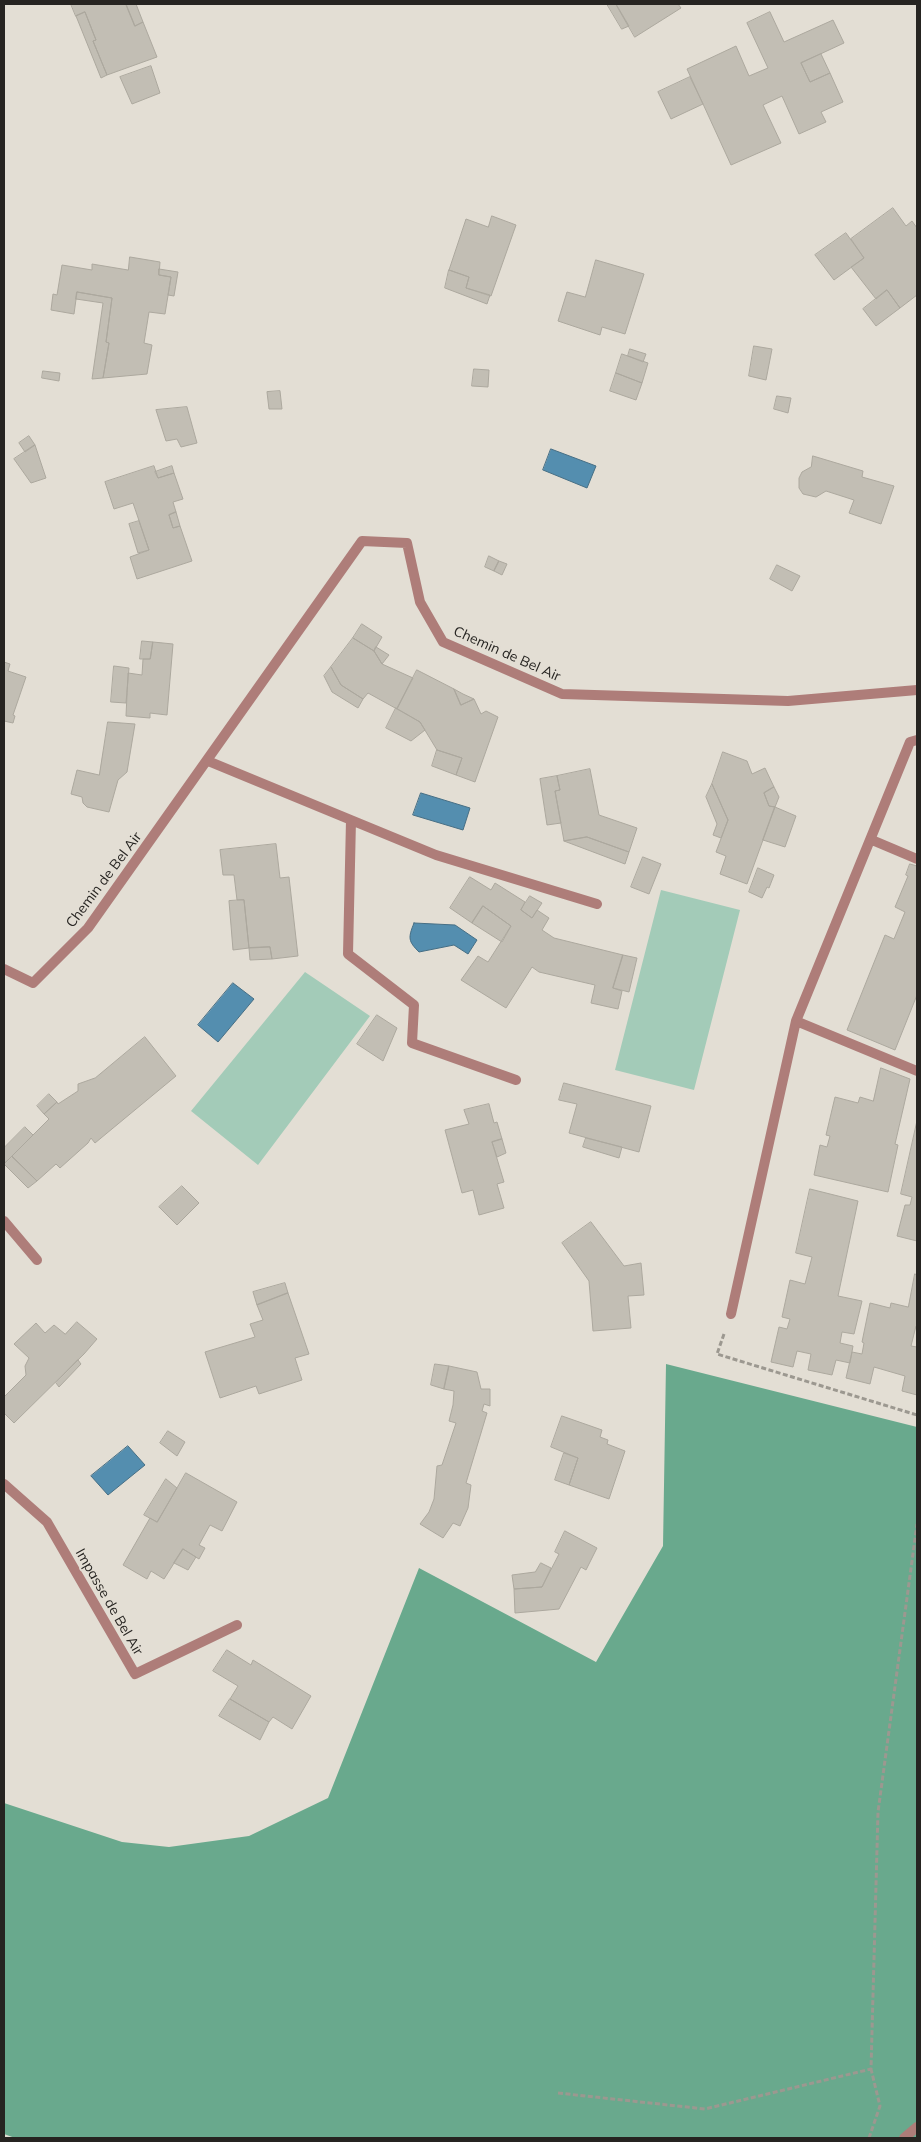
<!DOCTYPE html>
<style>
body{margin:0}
#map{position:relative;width:921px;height:2142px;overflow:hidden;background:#e3ded4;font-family:Mulish,sans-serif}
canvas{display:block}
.frame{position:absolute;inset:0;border:5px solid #262421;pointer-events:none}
</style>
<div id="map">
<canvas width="921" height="2142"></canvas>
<div class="frame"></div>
</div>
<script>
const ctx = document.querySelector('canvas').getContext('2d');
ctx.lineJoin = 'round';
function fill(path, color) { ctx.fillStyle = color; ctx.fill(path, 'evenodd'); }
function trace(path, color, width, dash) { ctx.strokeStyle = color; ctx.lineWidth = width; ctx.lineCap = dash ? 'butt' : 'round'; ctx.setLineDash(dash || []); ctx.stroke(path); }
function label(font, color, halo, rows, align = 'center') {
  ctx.font = font + ' Mulish,sans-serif'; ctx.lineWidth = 4; ctx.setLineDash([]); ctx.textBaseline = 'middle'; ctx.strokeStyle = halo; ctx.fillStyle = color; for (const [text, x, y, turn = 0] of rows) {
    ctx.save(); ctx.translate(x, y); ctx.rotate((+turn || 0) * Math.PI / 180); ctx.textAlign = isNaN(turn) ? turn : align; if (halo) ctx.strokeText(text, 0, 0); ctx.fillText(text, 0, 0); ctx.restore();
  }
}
fill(new Path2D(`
 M661,890L740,910L694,1090L615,1070Z
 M305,972L370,1016L258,1165L191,1111Z`), '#a3cbb8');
fill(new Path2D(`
 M666,1364L917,1427V2138H15L4,2134V1803L122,1842L169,1847L249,1836L328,1798L419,1568L596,1662L663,1546Z`), '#69a98d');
const water = new Path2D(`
 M551,449L596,466L587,488L543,470Z
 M421,793L470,808L463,830L413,815Z
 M414,923L455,925L477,940L468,954L454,945L419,952C408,941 408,938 414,923Z
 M233,983L254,999L218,1042L198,1025Z
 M128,1446L145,1465L108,1495L91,1476Z`);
fill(water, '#548eaf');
trace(water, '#466e84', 1);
const building = new Path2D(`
 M71,4H126L135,26L143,22L157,57L107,75L93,41L96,40L85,12L76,16Z
 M126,4H136L143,22L135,26Z
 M607,4H616L629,26L622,29Z
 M616,4H678L681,8L635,37Z
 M85,12L96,40L93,41L107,75L101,78L76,16Z
 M770,12L784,42L833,20L844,43L801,63L810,82L830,73L843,102L821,112L826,122L799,134L782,96L763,105L781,143L731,165L687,69L736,46L749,76L768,68L747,23Z
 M821,54L830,73L810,82L801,63Z
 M151,66L160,93L132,104L120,77Z
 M690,77L703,104L671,119L658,92Z
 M893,208L906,226L912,221L917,228V295L900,308L887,290L876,299L851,267L864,258L851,239Z
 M492,216L516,225L491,296L466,288L469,277L449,270L466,219L488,227Z
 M846,233L864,258L834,280L815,255Z
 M130,257L160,262L159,275L171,277L165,314L149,312L144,343L152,345L147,374L103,378L109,343L106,342L112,298L77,292L74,314L51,310L53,294L57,295L62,265L92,270V264L128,270Z
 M596,260L644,274L625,334L602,327L600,335L558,321L567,292L585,297Z
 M159,269L178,272L174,296L168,295L171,277L159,275Z
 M449,270L469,277L466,288L490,295L487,304L445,288Z
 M887,290L900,308L876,326L863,309Z
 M77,292L112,298L106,342L109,343L103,378L92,379L103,303L76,299Z
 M754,346L772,349L766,380L749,376Z
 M630,349L646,354L643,362L628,356Z
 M622,354L648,363L642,383L616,373Z
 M474,369L489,370L488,387L472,386Z
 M43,371L60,373L59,381L42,378Z
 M616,373L642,383L636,400L610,391Z
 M280,391L282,409H269L267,392Z
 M777,396L791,398L788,413L774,409Z
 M187,407L197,443L181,447L177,439L166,441L156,410Z
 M29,436L35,445L25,452L19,443Z
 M35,445L46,478L31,483L14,459Z
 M813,456L863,471L862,477L894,486L881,524L849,513L854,500L826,491L816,497L803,494L799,488V478L802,472L811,467Z
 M154,466L158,478L174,473L183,499L173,502L176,512L169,515L173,528L180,526L192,561L137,579L130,557L149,550L133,503L114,509L105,482Z
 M172,466L174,473L158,478L155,472Z
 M176,512L180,526L173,528L169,515Z
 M139,521L149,550L138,553L129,524Z
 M489,556L499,561L494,571L485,567Z
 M499,561L507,564L502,575L494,571Z
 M777,565L800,576L792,591L770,579Z
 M362,624L382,637L374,651L353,638Z
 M353,638L374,651L382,664L413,678L397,709L368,693L363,699L341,685L331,667Z
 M142,641L153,642L150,659H140Z
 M153,642L173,644L167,715L150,713V718L126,716L128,673L142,675L143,659H150Z
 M376,647L389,655L382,664L374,651Z
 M4,662L10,664L8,671L26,677L13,715L15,716L13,723L4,721Z
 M114,666L129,668L126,703L111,702Z
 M331,667L341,685L363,699L358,708L332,692L324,676Z
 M417,670L454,689L461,705L474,699L481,714L486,711L498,717L475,782L456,775L462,758L437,750L420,722L397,709Z
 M454,689L463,694L474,699L461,705Z
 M396,708L420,722L425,730L411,741L386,728Z
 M108,722L135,724L127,772L118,780L109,812L87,807L83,803L82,797L71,794L77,770L99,775Z
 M437,750L462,758L456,775L432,766Z
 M723,752L747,761L752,774L765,768L774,787L764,793L769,806L775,807L747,884L720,874L726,856L716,852L728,820L712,784Z
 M590,769L599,815L637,828L629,852L587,837L564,841L555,791L560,790L557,776Z
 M557,776L560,790L555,791L561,823L547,825L540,779Z
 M712,784L728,820L721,838L713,835L717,824L706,797Z
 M774,787L779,797L775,807L769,806L764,793Z
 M775,807L796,816L785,847L763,840Z
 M587,837L629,852L625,864L564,841Z
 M276,844L280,878L289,877L298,956L272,959L270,947L249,948L244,900H237L234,875H223L220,850Z
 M643,857L661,864L649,894L631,887Z
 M910,864L917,866V995L895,1050L847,1030L885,935L894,939L905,912L895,907L908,876L906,875Z
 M758,868L774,875L769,888L767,887L762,898L749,892Z
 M470,877L491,890L495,883L525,902L521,910L532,918L537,910L549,918L542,930L554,938L623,955L613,988L622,991L618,1009L591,1003L595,985L539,972L532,967L506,1008L461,980L478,956L488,962L511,926L483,906L472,923L450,908Z
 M530,896L542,903L532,918L521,910Z
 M244,900L249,948L233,950L229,901Z
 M483,906L511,926L502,942L472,923Z
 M270,947L272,959L250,960L249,948Z
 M623,955L637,958L629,992L613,988Z
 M377,1015L397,1028L383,1061L357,1044Z
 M145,1037L176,1076L95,1143L91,1138L88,1143L60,1168L56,1164L37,1181L12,1156L49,1119L44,1114L57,1102L58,1104L78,1091V1084L95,1078Z
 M881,1068L910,1079L895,1144L898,1145L888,1192L814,1175L820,1145L827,1147L830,1136L826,1135L835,1097L858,1103L860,1097L873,1101Z
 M564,1083L651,1106L639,1152L569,1133L577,1104L559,1100Z
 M49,1094L57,1102L44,1114L37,1106Z
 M489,1104L494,1123L497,1122L502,1139L492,1142L504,1182L497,1184L504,1208L479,1215L473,1190L462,1193L445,1130L469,1124L464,1110Z
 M917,1121V1241L897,1236L905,1205H910L912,1197L901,1194Z
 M25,1127L33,1135L4,1164V1148Z
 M586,1138L622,1147L619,1158L583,1147Z
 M502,1139L506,1153L497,1157L492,1142Z
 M12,1157L37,1181L28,1188L4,1164Z
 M182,1186L199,1203L177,1225L159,1207Z
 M810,1189L858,1201L838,1296L862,1301L854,1334L842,1332L840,1343L853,1346L850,1363L836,1360L832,1375L808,1370L811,1354L797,1351L793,1367L771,1362L779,1327L787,1329L790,1319L782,1317L790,1280L805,1284L812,1257L796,1253Z
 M591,1222L624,1266L641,1263L644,1295L628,1296L631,1328L593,1331L589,1281L562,1243Z
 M915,1274L917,1275V1327L916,1326L911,1346L917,1347V1395L902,1391L905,1376L874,1367L870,1384L846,1378L852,1352L862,1354L864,1343L862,1342L870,1303L890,1308L891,1303L908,1307Z
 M285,1283L288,1293L257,1305L253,1292Z
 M288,1293L309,1354L295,1358L302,1380L259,1394L256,1386L220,1398L205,1352L255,1337L250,1324L263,1320L257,1305Z
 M77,1322L97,1339L84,1354L14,1423L4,1413V1397L26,1375L25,1366L29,1358L14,1344L36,1323L45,1333L54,1325L65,1334Z
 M78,1360L81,1364L59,1387L56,1383Z
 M435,1364L449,1366L444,1389L431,1385Z
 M449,1366L477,1372L481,1389H490V1406L484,1404L482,1411L487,1413L466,1483L471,1485L468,1508L460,1526L453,1523L443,1538L420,1524L429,1512L434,1499L437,1466L442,1465L456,1423L449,1421L453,1405L454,1391L444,1389Z
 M562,1416L602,1430L600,1437L608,1440L607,1444L625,1451L609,1499L569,1485L578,1458L551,1447Z
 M168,1431L185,1442L177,1456L160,1443Z
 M564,1453L578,1458L569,1485L555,1480Z
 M186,1473L237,1502L222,1531L210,1525L199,1545L205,1548L199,1559L183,1549L164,1579L151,1571L147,1579L123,1565L150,1518L157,1522Z
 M166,1479L177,1488L157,1522L144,1515Z
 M565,1531L597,1548L586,1570L581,1567L559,1609L515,1613L514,1589L542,1587L559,1554L555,1552Z
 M183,1549L196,1557L188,1570L174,1563Z
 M541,1563L551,1568L542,1587L514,1589L512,1575L535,1572Z
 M227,1650L251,1665L253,1660L311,1696L292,1729L273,1717L269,1722L230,1699L238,1686L213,1671Z
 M230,1699L269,1722L260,1740L219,1716Z`);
fill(building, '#c2beb4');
trace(building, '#aca89e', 1);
trace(new Path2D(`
 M724,1334L717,1354L917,1415
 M558,2093L705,2109L871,2069L878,1812L917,1524
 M869,2138L880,2106L871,2069`), '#9c9890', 3, [5, 2.5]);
trace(new Path2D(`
 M208,761L351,820L348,954L414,1005L412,1043L516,1080
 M351,820L436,855L597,904
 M872,840L917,859
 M4,969L33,983L88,928L362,541L407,543L420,602L443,642L562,694L788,701L917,690
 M796,1021L917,1071
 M4,1221L37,1260
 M731,1314L796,1021L910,742L917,740
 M4,1484L47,1522L135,1674L237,1625
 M904,2138L917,2127`), '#ae7d79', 10);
label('14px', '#262421', '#e3ded4', [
 ["Chemin de Bel Air",507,654,24],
 ["Chemin de Bel Air",104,880,-53],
 ["Impasse de Bel Air",109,1602,60]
]);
</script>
